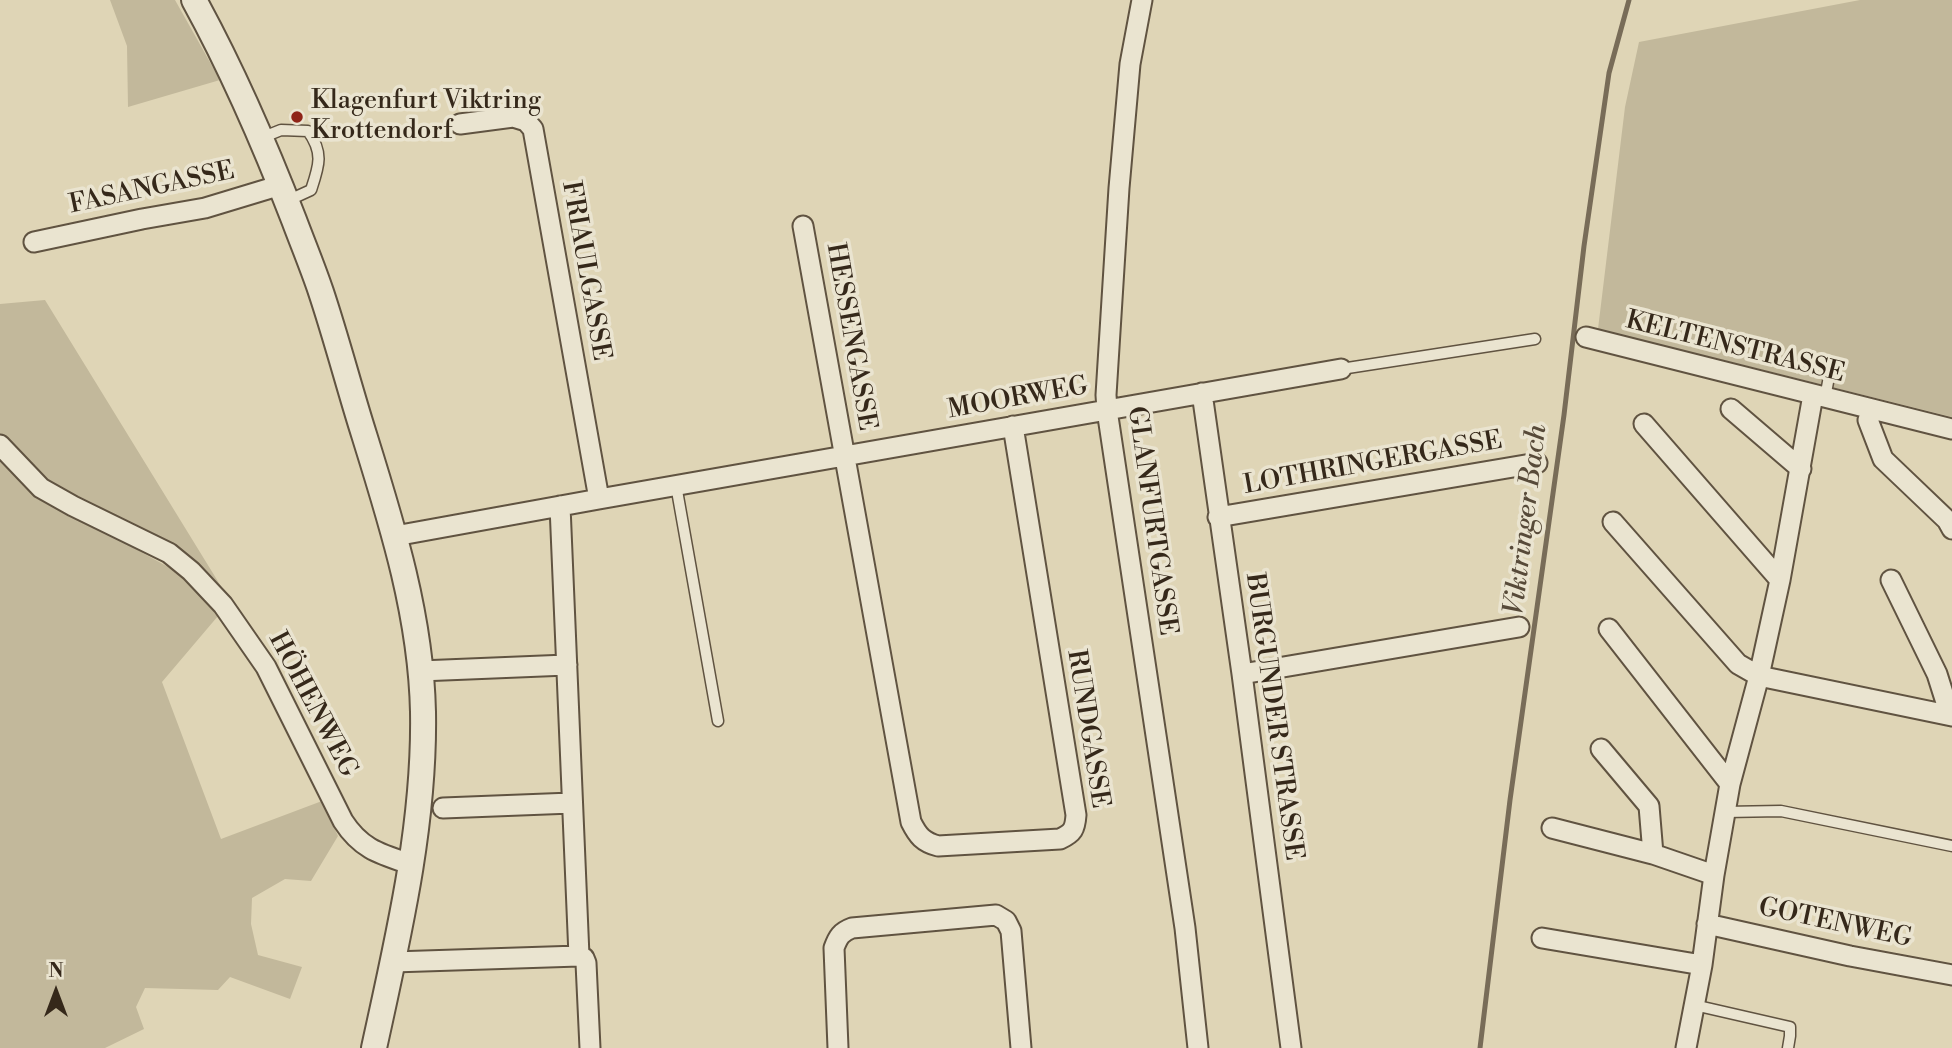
<!DOCTYPE html>
<meta charset="utf-8">
<style>
body{margin:0}
#map{position:relative;width:1952px;height:1048px;overflow:hidden;background:#dfd5b6;font-family:"Libre Bodoni",serif}
canvas{display:block}
.north{position:absolute;left:21px;top:957px;width:70px;height:70px;-webkit-text-stroke:5px #eae4d0;paint-order:stroke;rotate:0deg;font-size:19px;font-weight:700;line-height:28px;text-align:center;color:#35281a}
.north::after{content:'';display:block;margin:auto;width:24px;height:32px;background:#35281a;clip-path:polygon(50% 0,100% 100%,50% 72%,0 100%)}
</style>
<div id="map">
<canvas width="1952" height="1048"></canvas>
<div class="north">N</div>
</div>
<script>
const ctx = document.querySelector('canvas').getContext('2d');
ctx.lineJoin = 'round';
function fill(path, color) { ctx.fillStyle = color; ctx.fill(path, 'evenodd'); }
function trace(path, color, width, dash) { ctx.strokeStyle = color; ctx.lineWidth = width; ctx.lineCap = dash ? 'butt' : 'round'; ctx.setLineDash(dash || []); ctx.stroke(path); }
function label(font, color, halo, rows, align = 'center') {
  ctx.font = font + ' "Libre Bodoni",serif'; ctx.lineWidth = 7; ctx.setLineDash([]); ctx.textBaseline = 'middle'; ctx.strokeStyle = halo; ctx.fillStyle = color; for (const [text, x, y, turn = 0] of rows) {
    ctx.save(); ctx.translate(x, y); ctx.rotate((+turn || 0) * Math.PI / 180); ctx.textAlign = isNaN(turn) ? turn : align; if (halo) ctx.strokeText(text, 0, 0); ctx.fillText(text, 0, 0); ctx.restore();
  }
}
fill(new Path2D(`
 M110,0H175L220,80L128,107L127,46Z
 M1860,0H1952V417L1598,329L1625,107L1639,42Z
 M45,300L238,614L188,558L82,503L32,471L0,434V304Z
 M0,458L36,494L179,573L218,616L162,682L221,839L322,801L338,836L311,881L285,879L252,898L251,924L258,955L302,967L290,999L230,977L218,990L145,988L136,1007L144,1029L105,1048H0Z`), '#c2b89b');
trace(new Path2D(`
 M1480,1048L1510,800L1564,415L1584,246L1609,73L1629,0`), '#786c58', 5);
const service = new Path2D(`
 M261,138L281,130L308,131C324,153 319,166 311,190L287,201
 M1341,369L1535,339
 M1825,398L1831,366
 M676,485L718,721
 M1725,812L1781,811L1952,846
 M1694,1005L1790,1027V1036L1788,1048`);
const minor = new Path2D(`
 M1142,0L1130,64L1119,188L1106,395L1107,410L1185,928L1198,1048
 M460,124L513,117L526,121L533,129L599,499
 M803,226L911,822C918,836 923,842 938,846L1060,839C1073,833 1075,829 1076,815L1013,426
 M34,242L142,219L205,208L281,185
 M1586,337L1952,429
 M1202,393L1242,674L1291,1048
 M1731,409L1801,469
 M1872,409L1868,420L1883,459L1947,520L1952,529
 M1644,424L1780,580
 M0,445L41,488L73,506L169,553L191,571L223,605L266,667L343,821C361,849 380,854 410,864
 M560,506L579,956
 M1218,517L1537,463
 M1613,522L1738,664L1759,676L1952,716
 M395,536L599,499L1341,369
 M1891,580L1937,674L1950,715
 M1609,629L1730,784
 M420,671L567,665
 M1242,674L1519,627
 M1601,749L1649,806L1653,854
 M443,808L572,803
 M1552,828L1653,854L1714,875
 M1707,924L1850,956L1952,975
 M1542,938L1702,965
 M393,962L579,956L584,958L586,963L590,1048
 M838,1048L834,948C838,937 841,932 852,928L996,915L1006,921L1011,931L1021,1048
 M1686,1048L1702,965L1714,875L1730,784L1759,676L1780,580L1813,395`);
const tertiary = new Path2D(`
 M194,0C233,71 265,145 294,220C303,244 313,268 321,292C336,337 348,383 362,428C391,521 421,614 423,712C425,825 398,938 374,1048`);
trace(service, '#605341', 13);
trace(minor, '#605341', 23);
trace(tertiary, '#605341', 28);
trace(service, '#eae4d0', 10);
trace(minor, '#eae4d0', 19);
trace(tertiary, '#eae4d0', 24);
for (const [x, y, r, color] of [
 [297,117,7,"#8f2418"]
]) { const dot = new Path2D(); dot.arc(x, y, r, 0, 2 * Math.PI); ctx.fillStyle = color; ctx.fill(dot); trace(dot, '#eae4d0', 2.5); }
label('26px', '#35281a', '#eae4d0', [
 ["Klagenfurt Viktring",311,102],
 ["Krottendorf",311,132]
], 'left');
label('26px', '#35281a', '#eae4d0', [
 ["FASANGASSE",152,189,-12],
 ["FRIAULGASSE",585,271,80],
 ["HESSENGASSE",850,337,80],
 ["KELTENSTRASSE",1735,348,14],
 ["MOORWEG",1018,399,-10],
 ["LOTHRINGERGASSE",1373,464,-10],
 ["GLANFURTGASSE",1151,521,82],
 ["HÖHENWEG",312,705,62],
 ["BURGUNDER STRASSE",1273,717,82],
 ["RUNDGASSE",1087,729,81],
 ["GOTENWEG",1835,924,12]
]);
label('italic 28px', '#574a39', '#eae4d0', [
 ["Viktringer Bach",1527,520,-83]
]);
</script>
